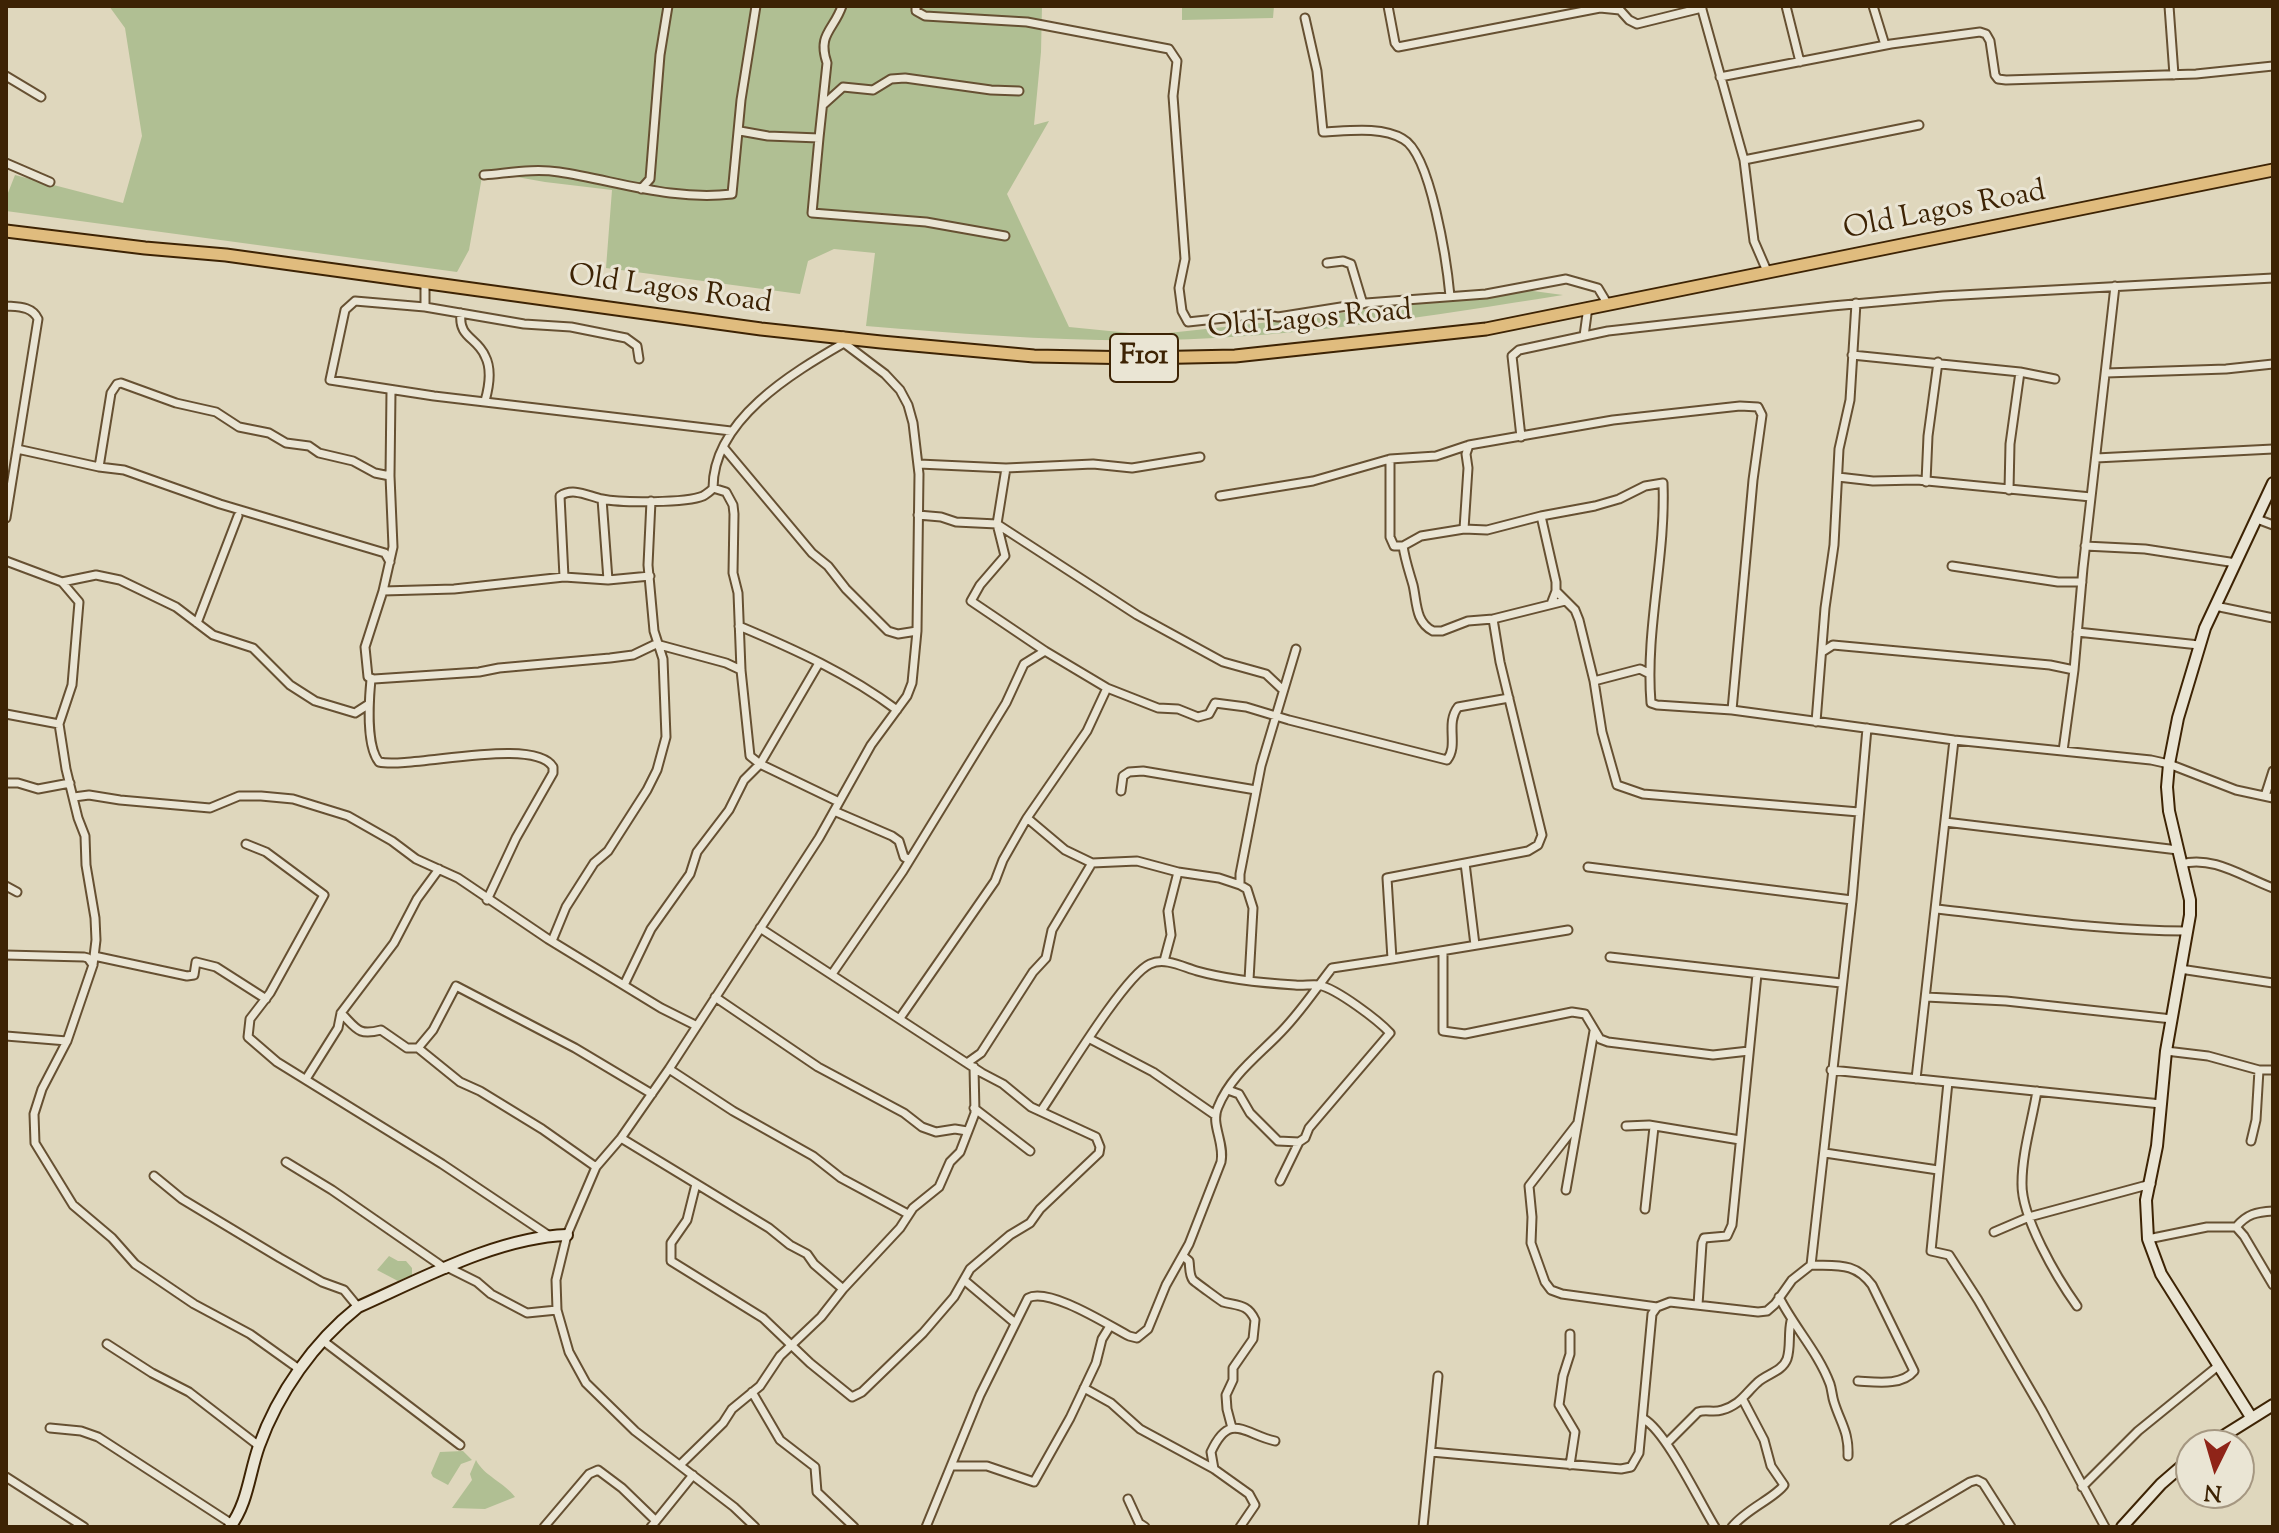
<!DOCTYPE html>
<style>
body{margin:0}
#map{position:relative;width:2279px;height:1533px;overflow:hidden;background:#dfd7bd;font-family:"Sorts Mill Goudy",serif}
canvas{display:block}
.frame{position:absolute;inset:0;border:8px solid #3d2304;pointer-events:none}
.north{position:absolute;left:2175px;top:1429px;width:80px;height:80px;box-sizing:border-box;background:#eae5d4;border:2px solid #a59781;border-radius:50%;rotate:185deg;font-size:22px;font-weight:700;line-height:32px;text-align:center;color:#3d2304}
.north::after{content:'';display:block;margin:auto;width:28px;height:36px;background:#8f2418;clip-path:polygon(50% 0,100% 100%,50% 72%,0 100%)}
</style>
<div id="map">
<canvas width="2279" height="1533"></canvas>
<div class="frame"></div>
<div class="north">N</div>
</div>
<script>
const ctx = document.querySelector('canvas').getContext('2d');
ctx.lineJoin = 'round';
function fill(path, color) { ctx.fillStyle = color; ctx.fill(path, 'evenodd'); }
function trace(path, color, width, dash) { ctx.strokeStyle = color; ctx.lineWidth = width; ctx.lineCap = dash ? 'butt' : 'round'; ctx.setLineDash(dash || []); ctx.stroke(path); }
function label(font, color, halo, rows, align = 'center') {
  ctx.font = font + ' "Sorts Mill Goudy",serif'; ctx.lineWidth = 6; ctx.setLineDash([]); ctx.textBaseline = 'middle'; ctx.strokeStyle = halo; ctx.fillStyle = color; for (const [text, x, y, turn = 0] of rows) {
    ctx.save(); ctx.translate(x, y); ctx.rotate((+turn || 0) * Math.PI / 180); ctx.textAlign = isNaN(turn) ? turn : align; if (halo) ctx.strokeText(text, 0, 0); ctx.fillText(text, 0, 0); ctx.restore();
  }
}
fill(new Path2D(`
 M109,6H1042L1041,52L1034,125L1049,121L1007,194L1069,327L1150,335L1298,319L1449,298L1503,287L1563,295C1431,316 1298,337 1164,340C1065,342 965,334 866,326L875,253L834,249L808,261L800,294L606,268L612,190L545,182L483,171L469,250L457,272L6,211V198L15,175L123,203L142,136L125,28Z
 M1182,6H1274L1273,18L1182,20Z
 M389,1256L398,1261H406L412,1268V1275L398,1281L377,1270Z
 M463,1451L472,1460L461,1464L448,1485L433,1477L431,1473L440,1452Z
 M476,1460C484,1476 504,1482 515,1497L485,1509L452,1508L472,1480L470,1474Z`), '#b0bf93');
const street = new Path2D(`
 M916,6V11L925,16L1027,22L1169,49L1177,61L1173,96L1185,259L1179,288L1182,311L1188,322L1261,314L1278,317L1366,303L1486,294L1566,279L1598,288L1607,303
 M1388,6L1395,43L1398,47L1600,8L1620,10L1629,20L1637,24L1702,8
 M1701,6L1744,160L1754,241L1767,271
 M1786,6L1800,62
 M1873,6L1885,45
 M2169,6L2174,75
 M1305,18L1317,71L1323,132C1348,131 1381,126 1403,139C1431,154 1447,264 1450,296
 M6,76L41,97
 M1720,77L1891,44L1980,32L1986,34L1990,41L1995,75L1998,79L2006,80L2196,74L2273,66
 M823,105L843,87L873,90L891,79L905,78L991,90L1019,91
 M740,131L768,136L819,138L827,63C817,34 834,30 842,6
 M819,138L812,213L926,222L1005,236
 M1744,160L1919,125
 M6,163L50,182
 M484,175C509,173 534,168 559,172C617,181 673,201 732,194L741,100L756,6
 M641,189L650,179L660,55L668,6
 M1327,263L1343,261L1351,264L1363,304
 M425,281V307L524,324L571,327L626,338L637,346L639,359
 M6,306C18,307 32,306 38,319L6,518
 M425,307L355,301L345,310L330,380L434,396L731,431
 M461,313C458,338 477,337 485,356C492,369 489,387 485,401
 M1584,336L1588,307
 M1852,355L2020,372L2055,379
 M2106,373L2226,369L2273,364
 M391,391L390,476L393,547L383,591L365,647L368,677L374,679L479,672L499,668L610,658L633,655L656,644L726,663L741,670
 M1521,437L1512,356L1519,350L1608,331L1832,306L1943,296L2273,278
 M724,448L812,553L828,566L846,589L888,631L898,634L917,631
 M17,449L99,467L124,470L220,504L385,553L390,562
 M2096,458L2273,449
 M1390,459V537L1394,546H1403L1421,536L1464,529L1487,530L1541,516L1595,506L1619,499L1645,486L1663,483C1666,557 1645,629 1651,703L1657,705L1732,710L1954,740L2151,760L2169,764L2236,790L2273,798
 M919,464L1006,468L1093,464L1132,468L1200,457
 M99,467L111,393L117,384L121,383L176,403L216,412L239,427L269,433L286,443L309,446L319,453L353,461L375,473L390,476
 M1006,468L997,524L1005,556L980,585L971,601L1045,651L1107,688L1158,708L1178,709L1198,717L1209,714L1215,703L1246,707L1289,720L1447,760C1459,745 1445,724 1458,707L1509,698
 M1838,477L1873,481L1917,480L2091,497
 M1926,482L1928,436L1938,362
 M713,488L726,492L733,505L734,514L733,573L738,593L741,670L750,756L760,764L839,802
 M2009,490L2010,444L2020,372
 M1220,496L1313,481L1390,459L1436,456L1469,445L1613,420L1740,406L1758,407L1762,415L1753,480L1732,710
 M602,499L608,580
 M918,515L941,517L956,522L997,524L1137,615L1223,662L1266,674L1283,690
 M1541,516L1556,582V591L1551,604
 M2257,519L2273,525
 M1464,529L1468,468L1466,454L1469,445
 M1403,546C1405,560 1409,571 1413,585C1417,602 1415,622 1433,631H1442L1468,621L1493,619L1565,601
 M2085,546L2145,549L2236,563
 M6,561L62,582L79,602L72,685L59,724L66,769L78,818L85,836L86,865L95,918L96,940L93,965L67,1041L42,1089L34,1114L35,1143L73,1205L112,1238L135,1264L194,1304L250,1334L299,1369
 M1952,566L2058,582H2082
 M564,577L560,496C573,487 588,496 602,499C621,503 687,503 703,496C705,495 712,490 713,488C713,420 792,373 844,343
 M62,582L96,575L120,580L176,607L213,635L253,648L290,685L315,701L355,713L369,704
 M383,591L454,589L564,577L608,580L650,576
 M1556,591L1575,610L1579,620L1594,681L1602,732L1617,785L1643,794L1859,812
 M2215,606L2273,618
 M197,623L238,516
 M739,626C794,649 849,674 897,710
 M2077,632L2199,645
 M1822,652L1833,645L2050,665L2074,670
 M371,679C369,700 366,746 379,762C412,769 534,736 553,767V773L516,838L487,900
 M1594,681L1640,669L1648,673
 M6,714L59,724
 M1816,722L1825,608L1834,545L1839,449L1850,400L1856,303
 M2063,751L2074,670L2083,568L2115,286
 M6,783H18L38,789L70,783
 M1121,791L1123,776L1129,772L1143,771L1256,790
 M2265,796L2273,771
 M74,797L89,795L120,800L210,808L239,796H261L293,799L348,816L392,841L416,859L458,878L548,939L661,1008L697,1026
 M834,811L892,836L899,841L904,857L908,859
 M1027,818L1065,850L1092,863L1137,861L1178,872L1168,911L1171,935L1164,961
 M1945,822L2178,850
 M246,844L266,852L324,895L270,993L250,1019L248,1037L277,1062L442,1164L548,1235
 M1465,863L1475,945
 M2181,864C2213,855 2243,877 2273,888
 M1588,867L1852,900
 M1178,872L1219,878L1240,885
 M6,886L17,892
 M1936,909C2020,918 2102,931 2187,931
 M552,941L566,907L594,863L608,851L647,790L657,770L666,737L663,659L654,631L648,565L651,501
 M1443,951V1031L1465,1034L1572,1012L1585,1014L1600,1039L1608,1042L1713,1055L1749,1051
 M6,955L84,957L88,958L93,965
 M94,956L187,976L194,975L196,962L216,967L266,999
 M1610,957L1841,983
 M1392,959L1568,930
 M2180,969L2273,983
 M832,974L903,871L1006,703L1024,664L1045,651
 M1249,980L1253,908L1247,889L1240,885V874L1261,766L1296,649
 M624,985L651,929L690,874L697,852L729,810L744,780L760,764L819,663
 M715,997L818,1067L904,1113L922,1127L936,1132L955,1129L967,1131
 M1926,997L2006,1001L2172,1019
 M341,1013C357,1029 358,1036 381,1030L407,1048H418L460,1082L480,1091L542,1129L596,1167
 M900,1018L995,881L1003,860L1027,818L1087,731L1107,688
 M6,1036L67,1041
 M1090,1039L1153,1072L1215,1115
 M418,1048L433,1030L456,986L575,1048L652,1094
 M2166,1051L2208,1056L2259,1070H2273
 M967,1063L981,1053L1033,972L1046,958L1052,930L1092,863
 M669,1069L733,1111L813,1156L841,1178L908,1214
 M1831,1070L2161,1104
 M306,1079L338,1028L341,1013L394,943L417,899L439,869
 M1916,1079L1954,740
 M1948,1082L1931,1251L1949,1255L1978,1300L2042,1410L2105,1527
 M1228,1090L1239,1094L1250,1113L1278,1141L1299,1142
 M2037,1091C2032,1121 2022,1153 2022,1183C2021,1217 2057,1278 2077,1306
 M974,1108L1030,1151
 M1041,1111C1061,1082 1124,976 1150,964C1165,957 1183,967 1197,971C1229,980 1262,983 1295,985C1302,986 1312,984 1319,985C1337,989 1378,1020 1390,1033L1309,1128L1305,1138L1299,1142L1280,1181
 M1577,1124L1529,1186L1532,1217L1531,1243L1545,1282L1551,1290L1562,1294L1657,1307
 M1626,1126L1649,1125L1740,1140
 M621,1138L769,1228L790,1245L807,1254L814,1264L843,1289
 M2251,1141L2256,1120L2259,1070
 M1825,1153L1938,1170
 M286,1162L332,1190L446,1269
 M154,1176L182,1199L280,1258L322,1282L344,1290L358,1307
 M696,1184L687,1220L671,1243V1261L763,1318L810,1363L852,1397L862,1392L923,1333L954,1297L970,1269L1010,1235L1030,1223L1040,1209L1099,1153L1100,1147L1096,1137L1031,1107L1003,1084L982,1073L760,928
 M1566,1190L1594,1031
 M1645,1209L1654,1127
 M2236,1227C2247,1214 2256,1212 2273,1211
 M1994,1232L2029,1217L2151,1184
 M2148,1239L2207,1227H2236L2244,1236L2273,1285
 M1183,1256L1189,1261C1190,1267 1189,1275 1193,1280C1195,1282 1221,1301 1223,1302C1238,1306 1248,1304 1255,1320L1253,1339L1233,1368V1380L1226,1395L1227,1409L1232,1428
 M1811,1265L1852,900L1867,728
 M449,1268L477,1282L491,1294L527,1313L557,1310
 M964,1280L1015,1323
 M1779,1297C1794,1327 1818,1352 1830,1384C1832,1390 1832,1396 1834,1402C1841,1424 1849,1432 1848,1456
 M1698,1305L1702,1243L1704,1238L1727,1236L1732,1225L1757,974
 M1570,1334V1354L1563,1376L1559,1405L1575,1432L1570,1465
 M322,1340L460,1445
 M107,1344L152,1373L189,1392L259,1446
 M1084,1388L1111,1403L1140,1429L1214,1469L1249,1494L1255,1505L1240,1527
 M752,1392L780,1440L815,1467L817,1492L854,1527
 M1644,1419C1667,1433 1699,1501 1715,1527
 M50,1428L81,1431L98,1437L232,1524
 M1667,1443L1698,1412C1706,1409 1713,1413 1722,1410C1740,1405 1745,1394 1757,1383C1766,1374 1782,1372 1787,1359C1791,1347 1788,1334 1791,1321
 M1431,1452L1621,1469L1631,1467L1639,1453L1652,1314L1657,1307L1670,1302L1758,1312L1767,1311L1775,1304L1792,1280L1811,1265C1838,1266 1855,1262 1872,1285L1914,1371C1902,1386 1876,1382 1858,1381
 M680,1465L723,1423L732,1409L760,1386L780,1356L821,1317L843,1289L900,1228L913,1208L939,1187L950,1162L960,1152L972,1121L975,1113L974,1067
 M951,1466H987L1034,1482L1070,1418L1096,1363L1102,1339L1110,1326
 M1214,1469L1211,1452C1230,1411 1244,1434 1275,1441
 M6,1477L84,1527
 M2082,1487L2138,1431L2218,1366
 M1128,1499L1139,1523L1145,1527
 M544,1527L589,1474L598,1470L622,1488L655,1520
 M651,1527L693,1475
 M755,1527L734,1507L635,1431L586,1383L569,1352L557,1310L556,1280L567,1235L596,1167L621,1138L669,1069L819,838L871,745L907,696L912,683L917,631L919,474L913,423L908,405L900,390L885,374L844,343L843,336
 M926,1527L980,1395L1028,1298C1049,1287 1108,1325 1129,1336L1137,1338L1148,1329L1166,1285L1189,1244L1221,1162C1225,1142 1210,1124 1218,1107C1230,1077 1255,1058 1277,1036C1298,1016 1314,991 1332,968L1392,959L1387,878L1528,851L1538,845L1542,835L1500,662L1493,619
 M1423,1527L1438,1376
 M1732,1527C1746,1509 1775,1498 1784,1485L1771,1466L1764,1440L1743,1400
 M1894,1527L1970,1482L1977,1480L1983,1483L2011,1527`);
const secondary = new Path2D(`
 M2251,1417L2161,1274L2148,1239L2146,1200L2157,1146L2166,1051L2190,915V900L2169,811L2167,787L2169,764L2178,718L2205,628L2273,483
 M2209,1445L2273,1405
 M230,1527C248,1503 249,1474 259,1446C278,1393 314,1342 358,1307C421,1279 498,1237 567,1235
 M2122,1527L2161,1484L2191,1458`);
const primary = new Path2D(`
 M6,231L145,248L226,255L761,329L881,342L1034,356L1141,358L1235,356L1486,329L2273,170`);
trace(street, '#665032', 11);
trace(secondary, '#3d2304', 14);
trace(primary, '#3d2304', 15);
trace(street, '#eae5d4', 7);
trace(secondary, '#eae5d4', 10);
trace(primary, '#e0bc7e', 11);
for (const [x, y, w] of [
 [1144,358,68]
]) { const box = new Path2D(); box.roundRect(x - w / 2, y - 24, w, 48, 6); ctx.fillStyle = '#eae5d4'; ctx.fill(box); trace(box, '#3d2304', 2); }
label('bold 28px', '#3d2304', null, [
 ["F101",1144,358]
]);
label('30px', '#3d2304', '#eae5d4', [
 ["Old Lagos Road",1945,213,-11],
 ["Old Lagos Road",670,292,8],
 ["Old Lagos Road",1310,322,-5]
]);
</script>
